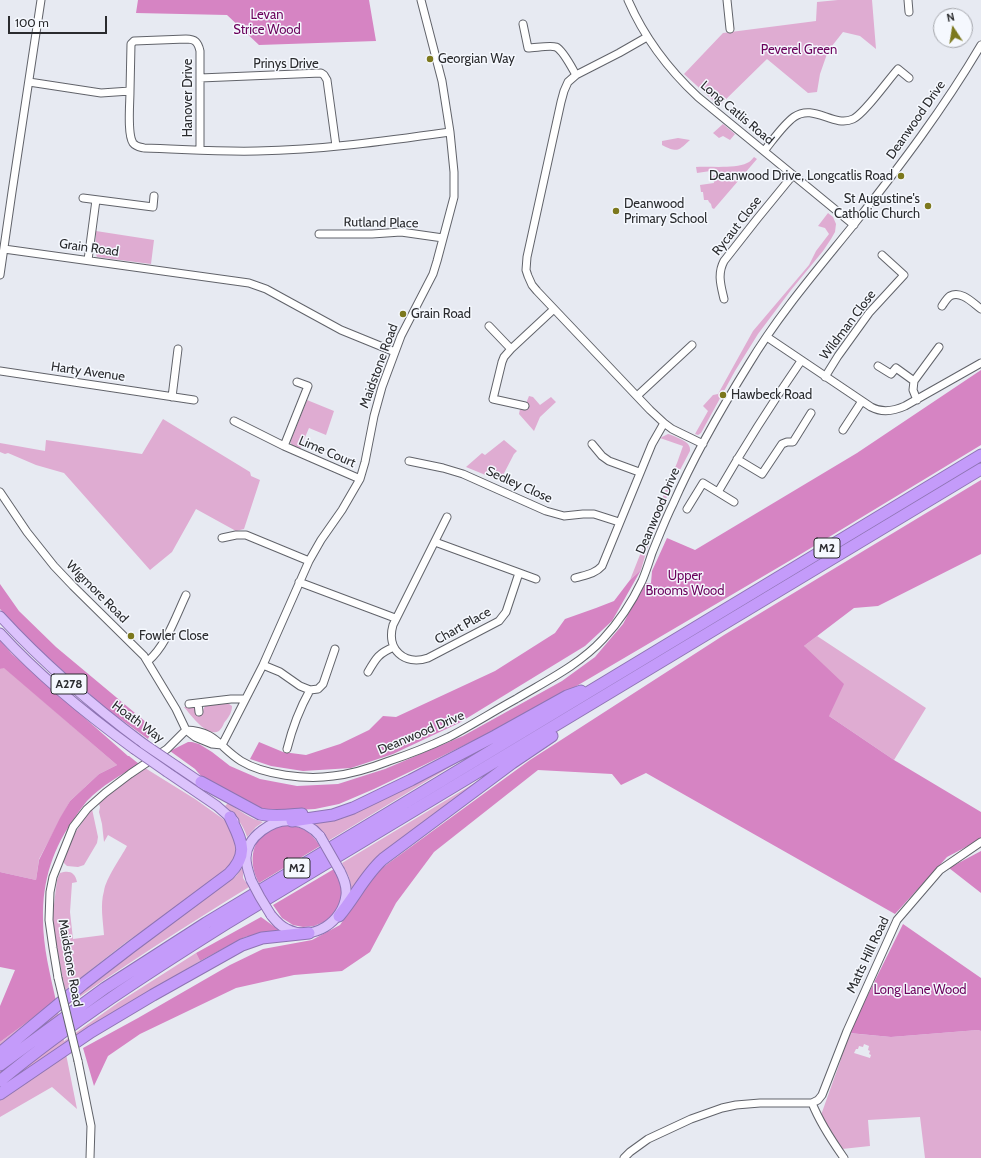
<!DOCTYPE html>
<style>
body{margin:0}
#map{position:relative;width:981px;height:1158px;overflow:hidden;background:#e7eaf2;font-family:Cabin,sans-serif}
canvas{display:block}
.north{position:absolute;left:933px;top:8px;width:40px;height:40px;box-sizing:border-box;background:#f5f8fe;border:1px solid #a4a6ab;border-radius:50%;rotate:348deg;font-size:11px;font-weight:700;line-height:16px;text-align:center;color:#2a2b2e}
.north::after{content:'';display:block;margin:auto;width:14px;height:18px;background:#7c781d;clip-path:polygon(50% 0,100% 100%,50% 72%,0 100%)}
.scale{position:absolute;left:8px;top:16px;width:99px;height:18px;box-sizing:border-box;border:2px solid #2a2b2e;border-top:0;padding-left:5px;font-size:12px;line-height:14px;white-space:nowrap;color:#2a2b2e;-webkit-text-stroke:3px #f5f8fe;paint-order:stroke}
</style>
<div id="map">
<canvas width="981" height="1158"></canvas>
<div class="north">N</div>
<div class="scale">100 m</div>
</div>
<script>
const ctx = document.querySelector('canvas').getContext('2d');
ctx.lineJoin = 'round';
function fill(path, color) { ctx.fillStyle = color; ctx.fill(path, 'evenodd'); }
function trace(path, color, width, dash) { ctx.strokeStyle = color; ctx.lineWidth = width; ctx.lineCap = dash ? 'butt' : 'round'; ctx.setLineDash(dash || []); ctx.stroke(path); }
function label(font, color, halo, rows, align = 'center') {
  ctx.font = font + ' Cabin,sans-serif'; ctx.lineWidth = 3; ctx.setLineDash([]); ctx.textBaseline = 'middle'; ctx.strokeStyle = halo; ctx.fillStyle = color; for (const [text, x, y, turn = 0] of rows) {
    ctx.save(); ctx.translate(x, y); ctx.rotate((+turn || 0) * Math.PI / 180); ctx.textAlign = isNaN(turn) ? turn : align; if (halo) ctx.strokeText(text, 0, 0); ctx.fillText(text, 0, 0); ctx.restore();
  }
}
fill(new Path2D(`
 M838,0H872L876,49L860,36L843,32L828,51L820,74L817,92L808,93L767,59L719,106L684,74L723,33L816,21L817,2Z
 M723,124L735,134L730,140L723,136L719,138L713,133Z
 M678,138L690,140C678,151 678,153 662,145V141Z
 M754,157L757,159L714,209L712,208L711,204L709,202L708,200H704L703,192H701L700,185L714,183L713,176L718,174L717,170L697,173L696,167C710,166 735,169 747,163C750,162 752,159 754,157Z
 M828,213L833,217L836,224L835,232L831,239L823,251L791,290L758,334L735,371L701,433L698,435L695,434L708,411L703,406L713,395L718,394L753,331L809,265L816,251L829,234L825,228L818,226Z
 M96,231L154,240L151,264L97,257L95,252Z
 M529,396L533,397L540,405L551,397L556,402L540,417L534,431L519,414L520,409L525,410V406Z
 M307,400L334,411L326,435L309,428L300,449L292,445L290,442Z
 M163,419L250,472L251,476L260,480L244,529L236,531L196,509L172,552L150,570L64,473L36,465L8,453L5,454L0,452V443L45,451L46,440L142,454Z
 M668,434C672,435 686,441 688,444C690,447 690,448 690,451L670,489L647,549L641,570L630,580L666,489L677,463L683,446L660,438Z
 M504,440L517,451L514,454L500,481L466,467L482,453L485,455Z
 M817,636L926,708L894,760L829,716L804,646Z
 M4,667L117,765L99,774L70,801L39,859L36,880L0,872V669Z
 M226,703L229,704L232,706C232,713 228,718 224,723C223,726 221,729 219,731C207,738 191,715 184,707H192L195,708L197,714H203V710L205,706Z
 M478,750L328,841L321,831L309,819L330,817Z
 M506,764L406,837L352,892L349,877L342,863Z
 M145,768L195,799L226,821L233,831L239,851L231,868L125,943L65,990L58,954L52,921L57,880L60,873C69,870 75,872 77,882L72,883L70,912L73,939L104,935C103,920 100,905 104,891C106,878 120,859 127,846L108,835L104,842L102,824L99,812L100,807L99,804C110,788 129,778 145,768Z
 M228,803C239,810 250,819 263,822L256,827L247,837C243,824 235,815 225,806Z
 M92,809L98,837L97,843L84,865L78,867L67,866L64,863C61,849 84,820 92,809Z
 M243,867V878L249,887C184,927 120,968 58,1012L64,1041L119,1002L196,953L200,961L76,1036L64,1044L77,1109L52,1087L0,1117V1042L56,1001L236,876Z
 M978,1030L981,1031V1158H925L920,1117L868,1120L870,1146L842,1149L821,1115L840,1062L848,1033L891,1037ZM864,1044L869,1046L868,1050L870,1051L869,1054L871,1055L870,1058L854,1053L856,1049H858L859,1046L863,1047Z`), '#dfacd2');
fill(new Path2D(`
 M138,0H369L376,41L259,45L227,15L136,13Z
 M981,370V445L796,557L551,701L485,735L424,765L374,789L339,804L315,809L263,812L201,776L195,769L170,751L188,742H192L199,744L212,752L230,766L260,779L297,786L338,784L385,769L463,736L562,681L595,657L623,624L645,583H651L652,571L667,538L695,550L857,453Z
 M981,480V554L878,606L854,608L804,646L844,684L829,716L894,760L981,812V839L947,857L895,914L646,773L621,785L612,774L538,770L434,852L396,903L370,952L342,971L294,975L236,988L140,1034L108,1056L94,1086L83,1048L138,1018L230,965L263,949L312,940L340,925L375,873L530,760L724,635Z
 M641,570L612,621L585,646L459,723L393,754L351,768L303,771L271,766L250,759L259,742L283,752L306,755L340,744L369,730L383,716L396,717L495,671L555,633L565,619L596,608L614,601L630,580Z
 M0,584L19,611L56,647L153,728L148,739L108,710L72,679L33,644L0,609Z
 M0,640L12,654L128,756H129L139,764C121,775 101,786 87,801C83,806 79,811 76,816C53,847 42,881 43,919C43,947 50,974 56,1001L0,1042V1006L15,970L0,967V872L36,880L39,860L60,818L70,801L99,774L117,765L4,668L0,669Z
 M288,824C304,828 311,832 320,846L259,883C249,865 250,842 268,830C273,827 282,826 288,824Z
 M981,851V893L949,868Z
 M334,869L342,887L341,898L337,910L326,921L314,926L303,927L293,925L282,918L273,905Z
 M261,917L279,930L245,937L200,961L196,953Z
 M903,924L981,978V1031L978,1030L891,1037L849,1033Z`), '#d684c3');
const minor = new Path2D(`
 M628,0C644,37 668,69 698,97L854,225
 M727,0L730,29
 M908,0L909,12
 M523,24L528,48C535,48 550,45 556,47C563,50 572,68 576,75
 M647,37L619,53L576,75L568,82L564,91L561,102L527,257L526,270L528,276L532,285L537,291L650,410L664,423L672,429L703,444
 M200,78L321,73L324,75L327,80L336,146
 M29,82L101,93L130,91C130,103 127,134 133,143C136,147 140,147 144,148C182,149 219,152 257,151C321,150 386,141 450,132
 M130,91L131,44L134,41L186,39C195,39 198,42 200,51V150
 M764,151C773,140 783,125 794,117C814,103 833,128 853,119C864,114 888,80 898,69L909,78
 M83,198L153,207L154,196
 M319,234H372L401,232L443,238
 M4,249L249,283L266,289L341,330L395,352
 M88,260L96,200
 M0,275L12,192L41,0
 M724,299C721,286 717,274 724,261L757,219L793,175
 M942,306C944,303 947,298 950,296C961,290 973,303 981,309
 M489,326L511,349
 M767,337L871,407C882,413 894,411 905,406L981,363
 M878,366L891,374L896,368L914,381
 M0,371L194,400
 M825,377L838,356L869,313L904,275L882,255
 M637,396L692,345
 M172,397L178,349
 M917,400L913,390L914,381L939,347
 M525,406L493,399L502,362L504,357L511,349L554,309
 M234,421L284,446L360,479
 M843,430L862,401
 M592,444L602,456L609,461L639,472
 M284,446L308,386L297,382
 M737,459L762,474L782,444L787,442H793L811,413
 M409,461L443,468L463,474L546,511L564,516L583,514H594L619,522
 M0,492L27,532L54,566L73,586L144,656L176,709L186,730L195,737L212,744L222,745
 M718,492C744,447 772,403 801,361
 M687,509L703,483L734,502
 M447,517L393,625C386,649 404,666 428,658L499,621L506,612L519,573
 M222,538L236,535H246L309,561
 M435,542L536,579
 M575,578C585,575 595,574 602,566L652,444L664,423
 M299,582L395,618
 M148,661C166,646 176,616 186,595
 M263,665L280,672L300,686L310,690
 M368,672C376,658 379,653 394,647
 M198,703L199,712
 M189,704L231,699H245
 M186,730C216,731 219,747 241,761C264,775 306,780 333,776C352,774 371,768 389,761C410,754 430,746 449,737C472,725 494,711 516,699C546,681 579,665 603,639C619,622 632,602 642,581C646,572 649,562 652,553C659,536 665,520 673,504C694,456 721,409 749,364C779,314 818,269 855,223C900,166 944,108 981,45
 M222,745L263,665L309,561L321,540L342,510L360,479L365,462L374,416L382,387L401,336L433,274L437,261L454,197V172L450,132L442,81L421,0
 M287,749C292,729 300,708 310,690L318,689L323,684L335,649
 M58,978L53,948L49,920L50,892L53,877L73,827L87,809L105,793L130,774L167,749L186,730
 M78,1061L91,1126L90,1158
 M812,1103L818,1100L822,1095L847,1031L897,920L940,870L981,842
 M812,1103C820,1123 832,1141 844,1158
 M624,1158L630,1152L648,1139L691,1119L722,1108L736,1105L760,1103H812`);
const major = new Path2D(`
 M0,616C44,664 92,705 144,744
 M0,633C40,677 86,714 134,749
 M178,767L206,786
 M167,772L217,806L234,821
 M251,880C249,873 246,866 246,858C246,837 273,818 293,821C304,822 313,828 320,836
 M271,915C276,921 280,926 287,929C313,942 343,922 346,895C347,886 344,879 340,871`);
const highway = new Path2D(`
 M201,782L260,814C274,817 288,815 302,814
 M292,821L333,815L353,808L411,780L495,736L567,696L581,691
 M339,916C355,897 365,875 383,859L512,763L552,736
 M0,1053L83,984L131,947L229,874C250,853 241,841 230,817
 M0,1065L105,988L206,923L981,455
 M0,1081C71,1022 149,972 227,923L981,469
 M0,1094L91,1032L153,995L242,945L262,938L309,933`);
trace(minor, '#61636a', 9);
trace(major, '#8e74b3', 11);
trace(highway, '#8e74b3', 13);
trace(minor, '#fff', 7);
trace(major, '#dcc3fc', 9);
trace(highway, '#c49bfa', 11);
const minorBridge = new Path2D(`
 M58,978L78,1061`);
const majorBridge = new Path2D(`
 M144,744L178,767
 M134,749L167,772
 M320,836L340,871
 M251,880L260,897L271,915`);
trace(minorBridge, '#61636a', 9, []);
trace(majorBridge, '#8e74b3', 11, []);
trace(minorBridge, '#fff', 7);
trace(majorBridge, '#dcc3fc', 9);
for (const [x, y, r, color] of [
 [430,59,4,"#7c781d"],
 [901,176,4,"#7c781d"],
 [928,206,4,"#7c781d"],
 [616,211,4,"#7c781d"],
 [403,314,4,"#7c781d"],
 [723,395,4,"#7c781d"],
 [131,636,4,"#7c781d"]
]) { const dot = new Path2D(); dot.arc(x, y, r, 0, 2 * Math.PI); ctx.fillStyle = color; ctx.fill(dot); trace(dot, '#f5f8fe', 1.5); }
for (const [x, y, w] of [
 [827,548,26],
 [69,684,36],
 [297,868,26]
]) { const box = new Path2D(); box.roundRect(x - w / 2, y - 10, w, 20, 3); ctx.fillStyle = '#f5f8fe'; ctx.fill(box); trace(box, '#2a2b2e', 1); }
label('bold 12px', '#2a2b2e', null, [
 ["M2",827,548],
 ["A278",69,684],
 ["M2",297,868]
]);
label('13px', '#6b025c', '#f5f8fe', [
 ["Levan",267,15],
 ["Strice Wood",267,30],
 ["Peverel Green",799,50],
 ["Upper",685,576],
 ["Brooms Wood",685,591],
 ["Long Lane Wood",920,990]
]);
label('13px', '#2a2b2e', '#f5f8fe', [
 ["Georgian Way",438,59],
 ["Deanwood Drive, Longcatlis Road",893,176,"right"],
 ["St Augustine's",920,199,"right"],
 ["Catholic Church",920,214,"right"],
 ["Deanwood",624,204],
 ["Primary School",624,219],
 ["Grain Road",411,314],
 ["Hawbeck Road",731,395],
 ["Fowler Close",139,636]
], 'left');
label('13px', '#2a2b2e', '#f5f8fe', [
 ["Prinys Drive",286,64],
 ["Hanover Drive",188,98,-90],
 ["Long Catlis Road",737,113,40],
 ["Deanwood Drive",916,120,-55],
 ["Rutland Place",381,223,1],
 ["Rycaut Close",737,226,-52],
 ["Grain Road",89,248,8],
 ["Wildman Close",848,325,-53],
 ["Maidstone Road",379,366,-70],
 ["Harty Avenue",88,372,8],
 ["Lime Court",327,452,23],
 ["Sedley Close",519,485,24],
 ["Deanwood Drive",658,511,-67],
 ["Wigmore Road",97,592,45],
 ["Chart Place",463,626,-29],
 ["Hoath Way",138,722,36],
 ["Deanwood Drive",421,733,-23],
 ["Matts Hill Road",868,955,-65],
 ["Maidstone Road",70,963,80]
]);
</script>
